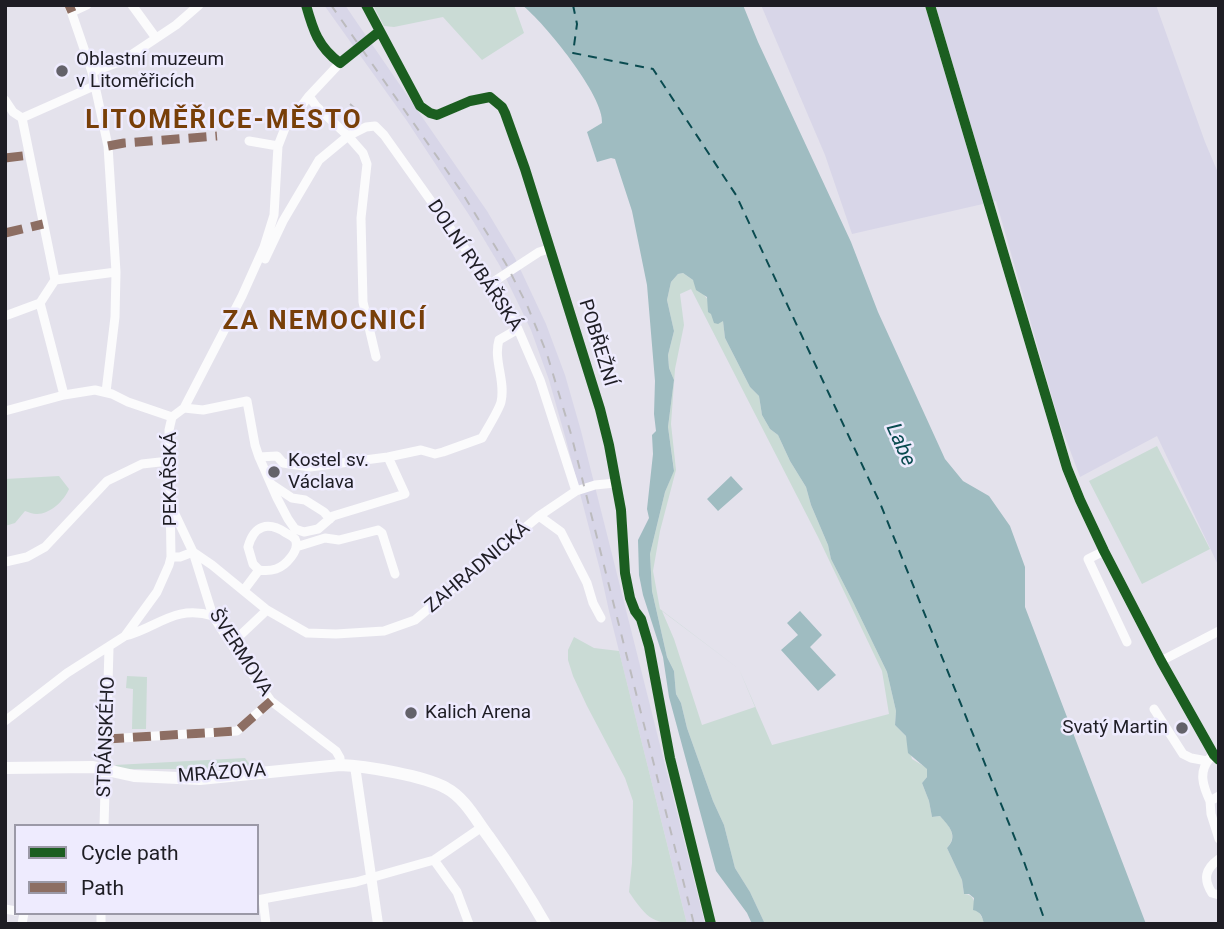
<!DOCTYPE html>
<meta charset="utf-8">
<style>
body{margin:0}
#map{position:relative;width:1224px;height:929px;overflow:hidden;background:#e4e2ec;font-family:Roboto,sans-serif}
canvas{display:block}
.frame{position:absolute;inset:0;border:7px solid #1e1d24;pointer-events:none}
.legend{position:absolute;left:14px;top:824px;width:245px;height:91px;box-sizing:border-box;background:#eeebfe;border:2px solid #9b99a7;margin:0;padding:9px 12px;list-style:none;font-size:21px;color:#1e1d24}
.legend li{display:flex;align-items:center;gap:14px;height:35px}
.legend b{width:35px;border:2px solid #9b99a7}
</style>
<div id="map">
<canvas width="1224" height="929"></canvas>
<div class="frame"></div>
<ul class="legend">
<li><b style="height:9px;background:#1b5e20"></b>Cycle path</li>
<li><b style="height:9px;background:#8d6e63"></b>Path</li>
</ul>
</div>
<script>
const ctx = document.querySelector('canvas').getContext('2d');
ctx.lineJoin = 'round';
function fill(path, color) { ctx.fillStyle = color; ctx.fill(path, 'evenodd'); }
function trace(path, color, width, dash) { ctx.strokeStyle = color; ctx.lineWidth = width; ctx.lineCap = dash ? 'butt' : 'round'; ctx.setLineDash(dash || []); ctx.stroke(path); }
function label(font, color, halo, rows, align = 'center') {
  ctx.font = font + ' Roboto,sans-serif'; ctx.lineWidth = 5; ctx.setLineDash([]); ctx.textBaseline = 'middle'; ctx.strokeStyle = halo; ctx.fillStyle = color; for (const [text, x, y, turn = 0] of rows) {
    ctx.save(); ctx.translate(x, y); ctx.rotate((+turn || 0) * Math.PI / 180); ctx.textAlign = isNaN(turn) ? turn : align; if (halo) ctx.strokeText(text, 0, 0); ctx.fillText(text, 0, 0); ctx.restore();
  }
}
fill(new Path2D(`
 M324,5H345L360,27L487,211L515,258L546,324L565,375L581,431L705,924H687L609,611L600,570L565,436L549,380L531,330L500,266L473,221L407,121Z
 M761,5H1156L1205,142L1219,175V567L1157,436L1080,477L1058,418L996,201L852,234L825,155Z`), '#d8d6e8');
fill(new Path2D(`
 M373,5H514L524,33L482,60L443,17L394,27L384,26Z
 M683,273L693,280L723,320L725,338L750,387L759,396L762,415L770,429L778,435L790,461L806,487L811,505L828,545L831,559L854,604L887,672L896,711L895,725L906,736L912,759L927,768V777L922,783L929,801L932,817L940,816C950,826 958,836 947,848L962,880L964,894C975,895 973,901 977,909C980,915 983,917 984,924H765L750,892L735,868L724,825L713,801L687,728L681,703L676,694L674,671L667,657L652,591L650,554L665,492L674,470L668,427L674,380L669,368L668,355L674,331L667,300L671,282L678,274ZM691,289L818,537L882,671L889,714L772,745L739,669L660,609L653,571L660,531L676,470L671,424L675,369L684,325L680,294ZM662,611L739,669L755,707L702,725L674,639Z
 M1157,446L1210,549L1142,584L1089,481Z
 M59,476L69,489C64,501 50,514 37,514C32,514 29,512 25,511L15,523L5,526V479Z
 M574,637L594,648L619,651L687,924C653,924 648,920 629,892L632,863L633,801L625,778L587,706L573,676L568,660V650Z
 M127,676L147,677L146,729H132L133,689L126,688Z
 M245,758L251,766L211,769H120L115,765Z`), '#cadbd5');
fill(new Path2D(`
 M522,5H743L758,42L851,242L878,312L945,459L963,481L989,496L1010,526L1025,567V607L1146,924H984C982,916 981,912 973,910L974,898L969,894H964L962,880L947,848C959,836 949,826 940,816L932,817L929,801L922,783L927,777V769L908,753L906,736L895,725L896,711L887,672L854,604L831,559L828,545L811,505L806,487L790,461L778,435L770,429L762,415L759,396L750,387L725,338L723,321L718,324L714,323L711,314L708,312L707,297L696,290L693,280L683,273L678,274L671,282L667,300L674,331L668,355L669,368L674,380L668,427L674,471L665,492L650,554L652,591L667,657L674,671L676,694L681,703L687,728L713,801L724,825L735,868L750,892L765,924H752L747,913L716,871L669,697L663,657L643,595L639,575L638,540L649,518L647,509L653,454L652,435L656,431L654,414L655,381L647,285L632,211L615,159L611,158L597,162L587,132L602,123C605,97 544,22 522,5Z
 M731,476L743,489L718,511L707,499Z
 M800,611L822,635L810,647L836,675L818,691L781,650L798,635L787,623Z`), '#9fbcc1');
trace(new Path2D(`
 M573,5L577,24L573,53L653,69L736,195L880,503L1022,856L1046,924`), '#0a4b50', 2, [9, 7]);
trace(new Path2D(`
 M69,5L92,72L108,146L116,272L115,317L106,392
 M132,5L156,38
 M306,5C313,30 318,47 340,63
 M366,5L420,106L430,113L437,115L470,101L490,97L502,107L505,113L525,169L600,409L609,445L621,510L625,573L630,598L635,611L641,619L649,646L670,758L711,924
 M72,12L87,5
 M92,72L122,61L176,25L199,5
 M309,96L316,106L348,136L363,153L367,164L361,218L363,302L376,357
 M5,100L13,112L22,118
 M22,118L55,280
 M22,118L94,86
 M249,141L278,146
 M265,259L283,221L319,160L348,136L366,127L375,126L384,135L490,284L518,329L540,380L576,491
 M55,280L116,272
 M490,284L539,252L549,249
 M40,303L64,395
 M5,316L40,303L55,280
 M184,408L203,410L247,401L255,445L259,457L277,498L288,519L295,529L304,532L318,529L333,516L405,494L388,457
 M5,411L64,395L95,390L112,394L128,402L172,417
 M259,457L277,456L283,463L310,467L388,457L421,450L435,454L443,452L482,438C487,429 499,410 501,402C506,381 493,360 499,340L518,329
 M271,484L292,498L305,500L324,512L330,519
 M173,510L193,552L213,616L231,644L271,701L336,751L340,758V765
 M539,516L561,532L587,583L593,603L601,618
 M296,547L325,538L339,540L378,530L382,533L395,574
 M1104,551L1088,559L1127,642
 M193,552L212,565L267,610L307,633L336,634L384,631L415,620L539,516L576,491L595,485L615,483
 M171,557H180L193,552
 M5,562L27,557L45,547L107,481L142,464L169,461
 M244,590L259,570C265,571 270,571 276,569C285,566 301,550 295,539C293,537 288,534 286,533C268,521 254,525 248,547L253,564L259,570
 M125,636C157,628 175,604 213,616
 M231,644L267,610
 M1161,661L1219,631
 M1154,709L1183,754L1191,758L1207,761
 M5,721L67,673L125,636L157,592L169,565L171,557L169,430L172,417L184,408L242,296L264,247L274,215L278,146L285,128L309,96L340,63L380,31
 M106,739L237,731L271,701
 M1219,796L1210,801L1211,814L1219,839
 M1210,801C1203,786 1198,772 1210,758
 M104,826L109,648
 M1219,859C1205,869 1203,879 1212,893L1219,895
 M434,860L457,892L469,924
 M263,899L266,924
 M257,900L356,882L434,860L482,827
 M5,909L16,911
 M22,924L24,913
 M101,924V913`), '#fbfbfc', 9);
trace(new Path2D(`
 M930,5L1067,468L1080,500L1104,551L1161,661L1214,755L1219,760
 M355,766L378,924`), '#fbfbfc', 10);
trace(new Path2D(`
 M5,768L93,767L134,776L200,779L340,765C366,766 425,776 446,788C465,798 476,820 489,837C509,865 528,894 545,924`), '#fbfbfc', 12);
trace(new Path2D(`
 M331,5L461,191L506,264L527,305L547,354L571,434L694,924
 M350,104L359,112`), '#bcbbbe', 2, [9, 9]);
trace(new Path2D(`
 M69,5L72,12
 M108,146L124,143L217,136
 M5,158L30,155
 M5,233L43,224
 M106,739L237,731L271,701`), '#8d6e63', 9, [18, 9]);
trace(new Path2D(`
 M306,5C313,30 318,47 340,63L380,31
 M366,5L420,106L430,113L437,115L470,101L490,97L502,107L505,113L525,169L600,409L609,445L621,510L625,573L630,598L635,611L641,619L649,646L670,758L711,924
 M930,5L1067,468L1080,500L1104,551L1161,661L1214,755L1219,760`), '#1b5e20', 10);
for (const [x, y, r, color] of [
 [62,71,7,"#63626a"],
 [274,472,7,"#63626a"],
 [411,713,7,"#63626a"],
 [1182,728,7,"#63626a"]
]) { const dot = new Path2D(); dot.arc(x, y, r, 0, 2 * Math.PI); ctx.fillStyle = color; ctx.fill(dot); trace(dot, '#eeebfe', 2.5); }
label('19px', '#1e1d24', '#eeebfe', [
 ["Oblastní muzeum",76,60],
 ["v Litoměřicích",76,82],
 ["Kostel sv.",288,461],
 ["Václava",288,483],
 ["Kalich Arena",425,713],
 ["Svatý Martin",1168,728,"right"]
], 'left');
label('19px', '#1e1d24', '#eeebfe', [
 ["DOLNÍ RYBÁŘSKÁ",474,266,56],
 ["POBŘEŽNÍ",597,343,73],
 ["PEKAŘSKÁ",171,479,-90],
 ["ZAHRADNICKÁ",478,568,-40],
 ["ŠVERMOVA",240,653,57],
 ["STRÁNSKÉHO",107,737,-88],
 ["MRÁZOVA",222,774,-4]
]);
label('italic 21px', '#0a4b50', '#eeebfe', [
 ["Labe",900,445,66]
]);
ctx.letterSpacing = '2px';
label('bold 26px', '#783f09', '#eeebfe', [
 ["LITOMĚŘICE-MĚSTO",224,121],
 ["ZA NEMOCNICÍ",325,322]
]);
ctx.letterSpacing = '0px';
</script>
